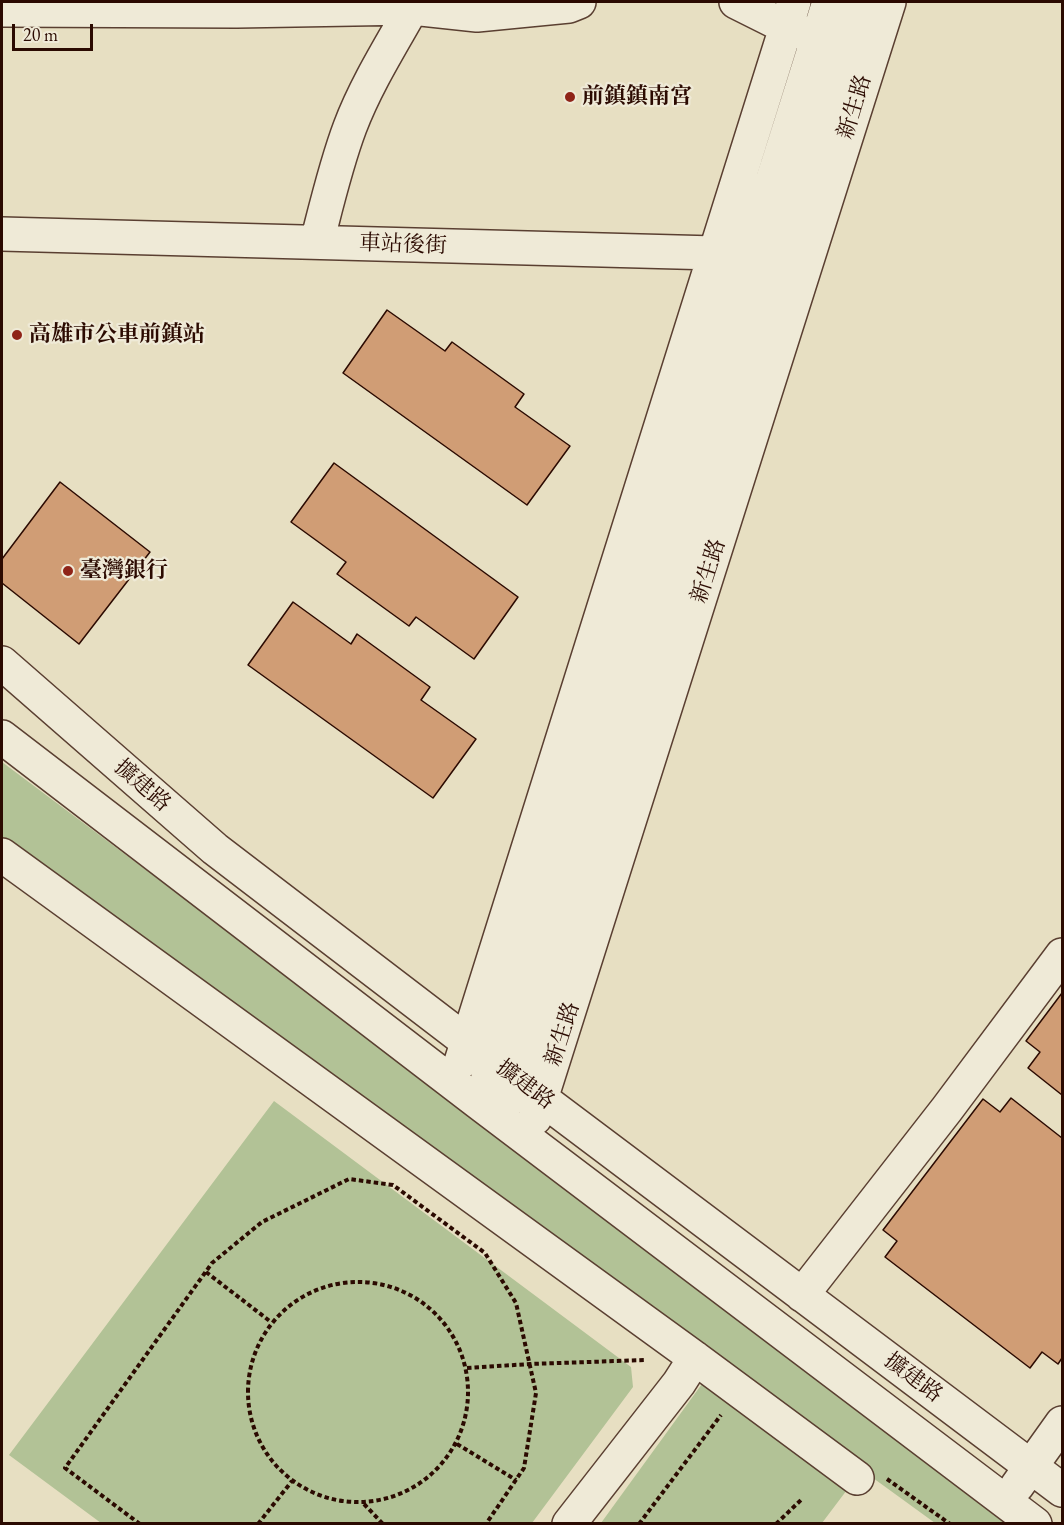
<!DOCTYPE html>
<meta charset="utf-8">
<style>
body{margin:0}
#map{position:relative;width:1064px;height:1525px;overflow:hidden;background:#e7dfc2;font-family:"EB Garamond",serif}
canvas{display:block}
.frame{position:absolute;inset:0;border:3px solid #2b0a01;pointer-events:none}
.scale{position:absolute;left:12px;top:24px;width:81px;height:27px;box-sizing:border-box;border:3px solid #2b0a01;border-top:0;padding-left:8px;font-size:18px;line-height:21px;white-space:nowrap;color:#2b0a01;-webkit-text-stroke:4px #efead7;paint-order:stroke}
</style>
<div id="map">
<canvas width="1064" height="1525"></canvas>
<div class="frame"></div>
<div class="scale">20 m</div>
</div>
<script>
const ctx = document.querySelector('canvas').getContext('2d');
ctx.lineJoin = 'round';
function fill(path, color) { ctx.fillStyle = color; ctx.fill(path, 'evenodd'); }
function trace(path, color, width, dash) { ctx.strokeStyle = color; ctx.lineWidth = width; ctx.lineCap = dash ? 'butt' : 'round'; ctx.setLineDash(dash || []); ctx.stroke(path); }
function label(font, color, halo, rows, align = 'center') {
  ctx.font = font + ' "EB Garamond","Noto Serif TC",serif'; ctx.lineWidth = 4.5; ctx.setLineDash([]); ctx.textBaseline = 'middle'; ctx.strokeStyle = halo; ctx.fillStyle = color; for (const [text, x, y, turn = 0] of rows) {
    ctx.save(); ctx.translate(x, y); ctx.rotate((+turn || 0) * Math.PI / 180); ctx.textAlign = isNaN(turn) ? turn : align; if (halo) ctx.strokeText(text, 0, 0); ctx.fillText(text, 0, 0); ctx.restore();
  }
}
fill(new Path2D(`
 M2,762L892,1429L1022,1523H935L862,1470L822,1523H601L715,1366L2,877Z
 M274,1101L631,1367L633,1387L532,1523H101L9,1455Z`), '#b2c296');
const building = new Path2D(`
 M387,310L445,351L452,342L524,394L515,407L570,446L527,505L343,373Z
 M334,463L518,597L474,659L416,617L409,626L337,574L346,562L291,522Z
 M60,482L150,552L79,644L2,583V559Z
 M293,602L351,644L357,634L430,687L421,700L476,739L433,798L248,665Z
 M1062,993V1095L1028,1068L1040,1052L1026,1041Z
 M1011,1098L1062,1138V1358L1058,1364L1042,1352L1030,1368L885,1257L897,1241L883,1230L983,1099L1000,1112Z`);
fill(building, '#d09d75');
trace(building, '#2b0a01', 1.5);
const minor = new Path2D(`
 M736,2L786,27L805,33
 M2,10L237,11L412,8L477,15L569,6L579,2
 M2,234L715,253L734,257
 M317,242C327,203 336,164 350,127C366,85 390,47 412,8
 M2,663L215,849L542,1099L1062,1490
 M2,737L479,1103L1035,1524
 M2,855L695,1358L857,1478
 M461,1062L794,2
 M487,1081L526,960L829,2
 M510,1099L859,2
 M535,1118L889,2
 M802,1295L947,1109L1062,955
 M1017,1486L1062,1423
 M569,1524L679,1383L695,1358`);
trace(minor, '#5a3f31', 36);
trace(new Path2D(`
 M206,1272L271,1322
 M248 1392a110 110 0 1 1 220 0a110 110 0 1 1-220 0Z
 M467,1368L530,1364L646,1360
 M457,1444L516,1480
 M887,1479L950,1524
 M364,1504L383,1524
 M140,1524L65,1468L212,1263L262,1222L349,1179L393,1185L485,1253L516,1303L536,1393L524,1468L486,1524
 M258,1524L292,1481
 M639,1524L721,1415
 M776,1524L803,1498`), '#2b0a01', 4, [4.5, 3]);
trace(minor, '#efead7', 33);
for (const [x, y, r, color] of [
 [570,97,6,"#8f2418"],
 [17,335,6,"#8f2418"],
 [68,571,6,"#8f2418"]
]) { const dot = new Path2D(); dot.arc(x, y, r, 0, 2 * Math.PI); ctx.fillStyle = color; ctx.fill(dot); trace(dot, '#efead7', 2); }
label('bold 22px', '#2b0a01', '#efead7', [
 ["前鎮鎮南宮",582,97],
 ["高雄市公車前鎮站",29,335],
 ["臺灣銀行",80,571]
], 'left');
label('22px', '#2b0a01', '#efead7', [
 ["新生路",855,107,-73],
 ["車站後街",403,245,2],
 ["新生路",709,571,-72],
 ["擴建路",142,786,41],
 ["新生路",563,1034,-72],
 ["擴建路",525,1085,37],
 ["擴建路",913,1378,37]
]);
</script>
